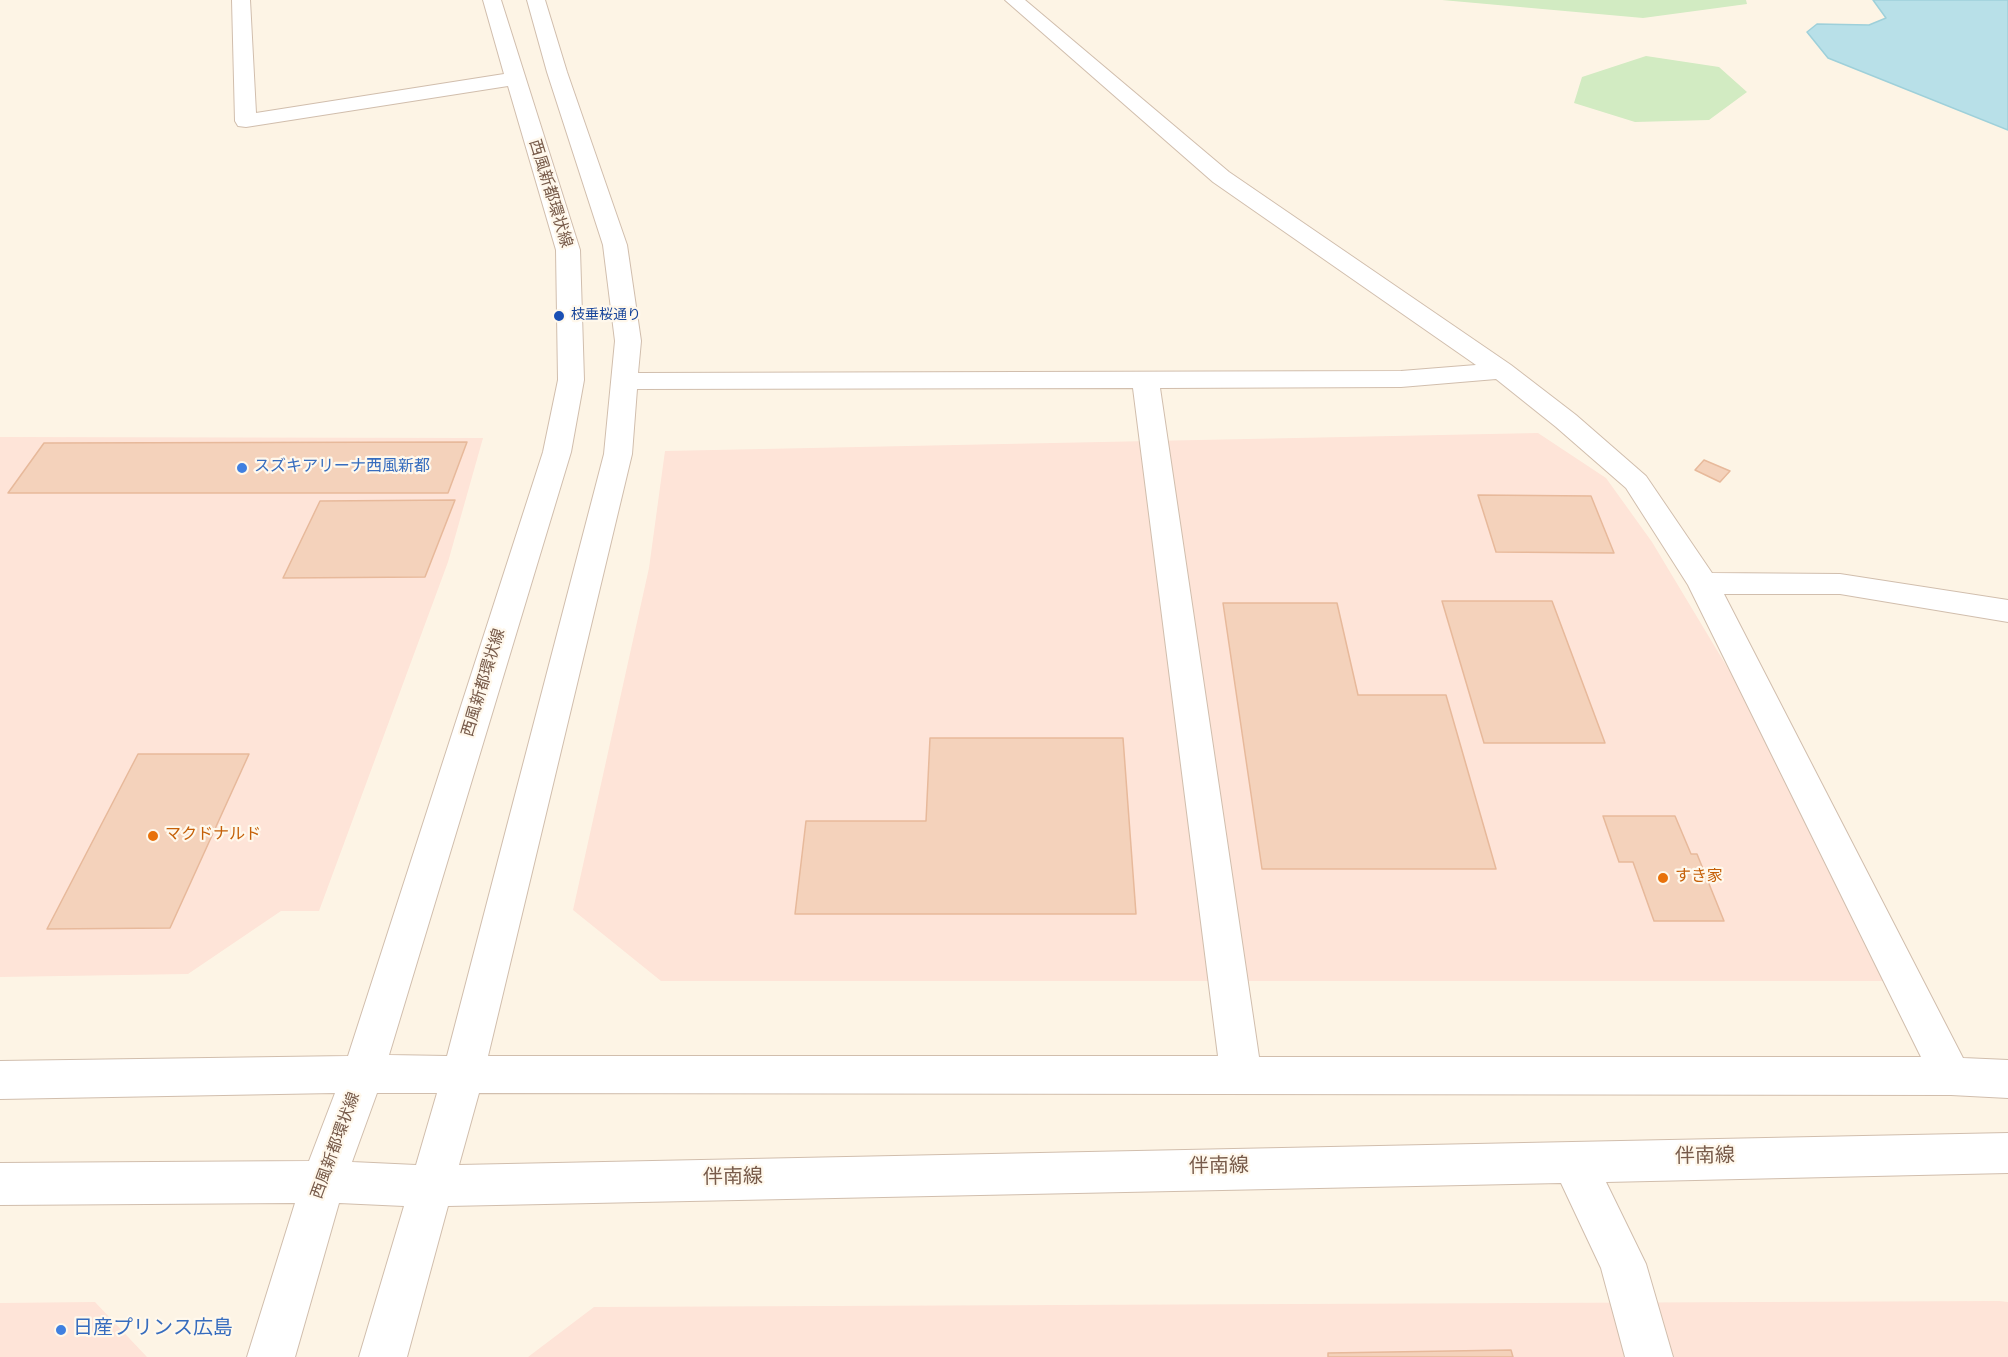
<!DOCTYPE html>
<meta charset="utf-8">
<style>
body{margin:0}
canvas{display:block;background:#fdf4e5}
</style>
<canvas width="2008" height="1357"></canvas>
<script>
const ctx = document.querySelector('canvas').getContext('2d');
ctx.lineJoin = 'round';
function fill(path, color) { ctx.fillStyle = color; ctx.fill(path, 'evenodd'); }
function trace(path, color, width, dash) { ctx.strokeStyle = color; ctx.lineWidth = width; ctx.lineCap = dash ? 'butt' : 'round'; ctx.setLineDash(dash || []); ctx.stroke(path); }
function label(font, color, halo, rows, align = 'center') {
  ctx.font = font + ' Overpass,"Noto Sans JP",sans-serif'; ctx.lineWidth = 4.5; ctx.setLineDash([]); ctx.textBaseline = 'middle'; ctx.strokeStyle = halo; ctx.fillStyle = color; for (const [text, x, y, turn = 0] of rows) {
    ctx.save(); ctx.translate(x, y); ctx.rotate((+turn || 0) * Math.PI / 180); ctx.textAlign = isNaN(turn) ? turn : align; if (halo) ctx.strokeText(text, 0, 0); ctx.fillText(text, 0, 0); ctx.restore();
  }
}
fill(new Path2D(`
 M1538,433L1606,478L1652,542L1837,850L1884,981H661L573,910L649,568L665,451Z
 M0,437L483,438L448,562L319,911H281L188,974L0,977Z
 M1999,1301L2008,1302V1357H528L594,1307Z
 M95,1302L147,1357H0V1303Z`), '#fee4d8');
fill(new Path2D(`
 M1442,0H1746L1747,4L1643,18Z
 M1646,56L1719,67L1747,92L1709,120L1635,122L1574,103L1582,77Z`), '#d2ebc2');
const water = new Path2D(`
 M1873,0H2008V130L1828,58L1807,32L1817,24L1869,25L1886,18Z`);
fill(water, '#b8e0e8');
trace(water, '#9ed0da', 1.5);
const building = new Path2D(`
 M467,442L448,493H8L44,443Z
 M1704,460L1730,471L1720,482L1695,470Z
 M1478,495L1591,496L1614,553L1496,552Z
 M455,500L425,577L283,578L320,501Z
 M1442,601H1552L1605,743H1484Z
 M1223,603H1337L1358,695H1446L1496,869H1262Z
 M930,738H1123L1136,914H795L806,821H926Z
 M138,754H249L170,928L47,929Z
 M1603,816H1675L1691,854H1697L1724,921H1654L1633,862H1619Z
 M1511,1350L1513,1357H1328V1353Z`);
fill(building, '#f4d2bb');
trace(building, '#e7b99b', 1.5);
const minor = new Path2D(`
 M232,0H250L256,113L504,74L483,0H501L580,250L584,380L571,452L389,1055L447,1056L604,454L615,341L603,245L547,72L527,0H545L567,72L627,245L641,341L638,373L1401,371L1476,365L1213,182L1005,0H1025L1229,172L1511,365L1576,415L1646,476L1712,573L1840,574L2008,600V622L1840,594H1724L1963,1058L2008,1060V1098L1951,1095L479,1093L459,1165L2008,1133V1173L1606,1182L1646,1264L1673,1357H1625L1601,1268L1561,1183L448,1206L407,1357H359L404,1206L339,1203L295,1357H247L295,1203L0,1205V1163L309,1161L335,1093L0,1099V1061L348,1056L543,452L558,380L556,250L508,86L246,127L238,126L235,121ZM1496,379L1556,427L1626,488L1688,585L1921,1057H1259L1160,388L1401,387ZM1133,388L1218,1056H488L632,454L637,389ZM377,1093H437L416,1165L352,1162Z`);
trace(minor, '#d1bead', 2);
fill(minor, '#fff');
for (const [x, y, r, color] of [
 [559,316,6,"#1a4fb4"],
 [242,468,6,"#3f7fe0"],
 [153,836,6,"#e8710a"],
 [1663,878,6,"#e8710a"],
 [61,1330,6,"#3f7fe0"]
]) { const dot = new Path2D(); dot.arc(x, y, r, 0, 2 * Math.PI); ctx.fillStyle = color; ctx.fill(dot); trace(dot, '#fff8ec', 2); }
label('14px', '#164399', '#fff8ec', [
 ["枝垂桜通り",571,316]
], 'left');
label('16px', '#775a49', '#fff8ec', [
 ["西風新都環状線",549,194,73],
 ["西風新都環状線",485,683,-73],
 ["西風新都環状線",337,1146,-70]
]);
label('16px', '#366cbe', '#fff8ec', [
 ["スズキアリーナ西風新都",254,468]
], 'left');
label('16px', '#c56008', '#fff8ec', [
 ["マクドナルド",165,836],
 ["すき家",1675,878]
], 'left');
label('20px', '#775a49', '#fff8ec', [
 ["伴南線",1705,1158,-1],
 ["伴南線",1219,1168,-1],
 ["伴南線",733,1179,-1]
]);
label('20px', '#366cbe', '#fff8ec', [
 ["日産プリンス広島",73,1330]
], 'left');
</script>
